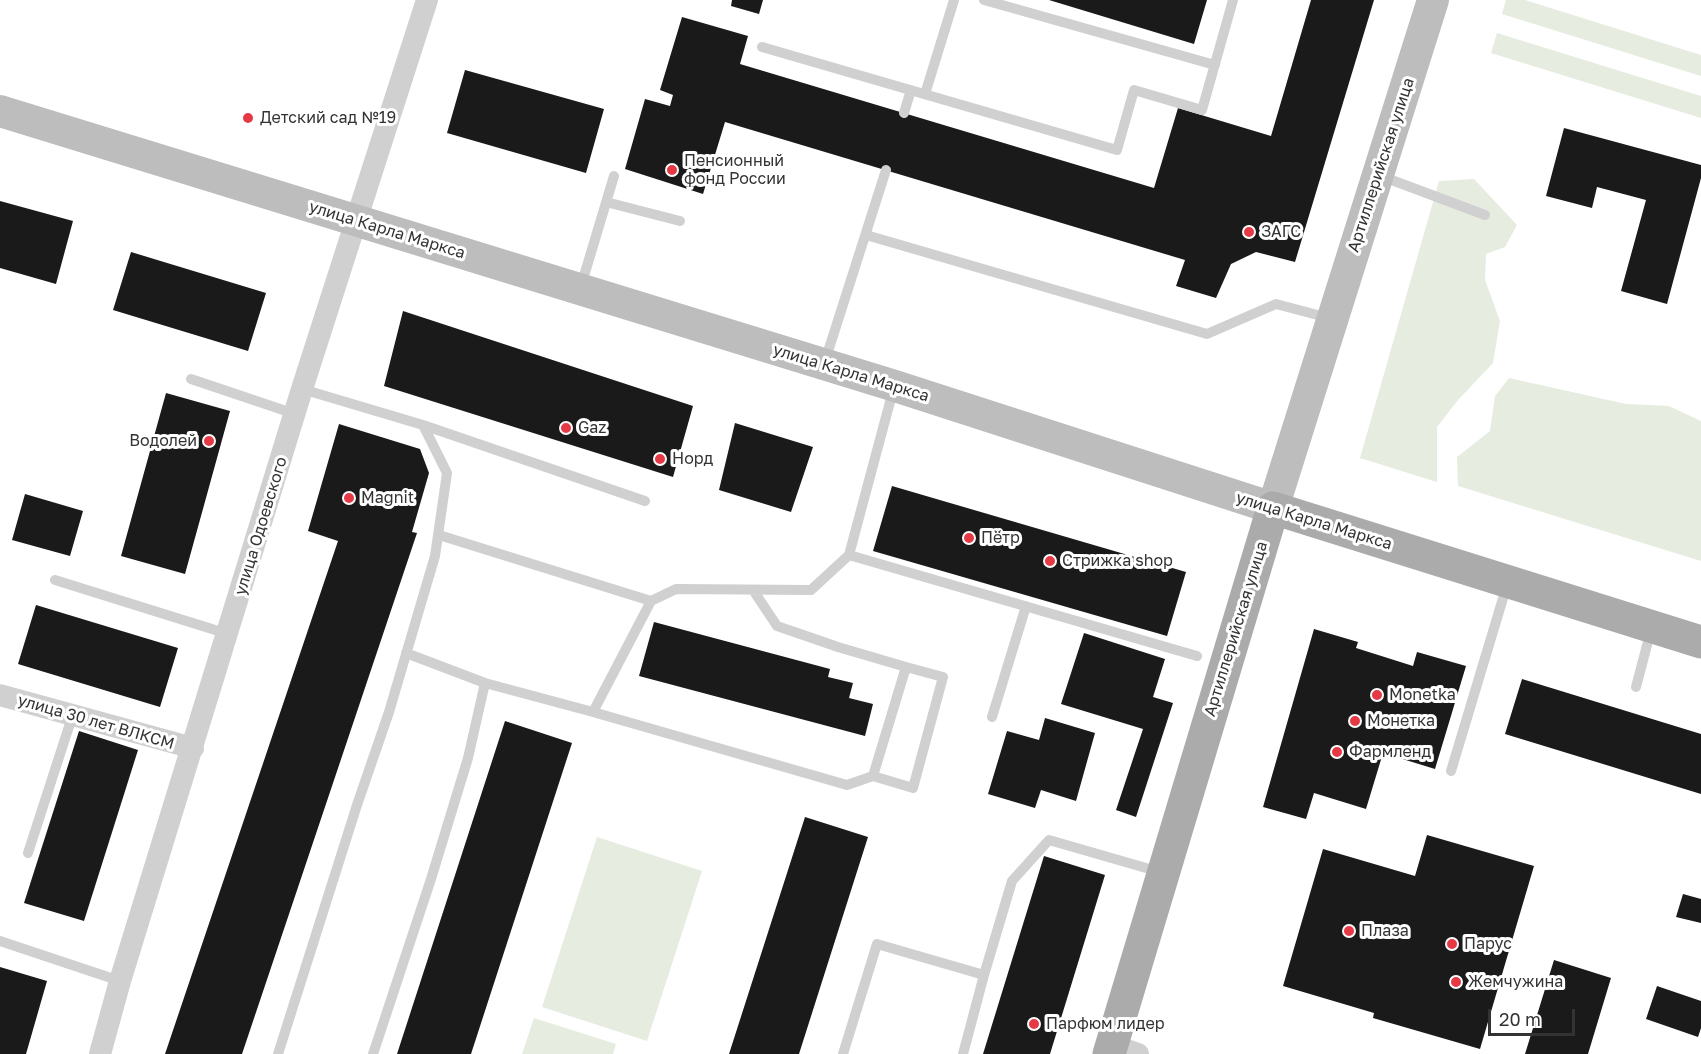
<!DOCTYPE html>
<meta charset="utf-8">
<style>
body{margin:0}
#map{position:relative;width:1701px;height:1054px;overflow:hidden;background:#fff;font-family:"Golos Text",sans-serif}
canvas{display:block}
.scale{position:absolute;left:1488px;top:1009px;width:87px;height:27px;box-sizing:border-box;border:3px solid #333;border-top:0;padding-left:8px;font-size:18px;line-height:21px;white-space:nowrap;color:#333;-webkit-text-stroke:4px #fff;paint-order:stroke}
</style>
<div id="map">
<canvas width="1701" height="1054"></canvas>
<div class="scale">20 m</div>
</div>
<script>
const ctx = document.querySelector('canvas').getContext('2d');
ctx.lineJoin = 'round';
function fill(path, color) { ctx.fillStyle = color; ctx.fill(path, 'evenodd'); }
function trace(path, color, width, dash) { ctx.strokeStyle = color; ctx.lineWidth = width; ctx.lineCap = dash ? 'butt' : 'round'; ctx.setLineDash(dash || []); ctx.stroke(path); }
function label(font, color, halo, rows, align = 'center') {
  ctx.font = font + ' "Golos Text",sans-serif'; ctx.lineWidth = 6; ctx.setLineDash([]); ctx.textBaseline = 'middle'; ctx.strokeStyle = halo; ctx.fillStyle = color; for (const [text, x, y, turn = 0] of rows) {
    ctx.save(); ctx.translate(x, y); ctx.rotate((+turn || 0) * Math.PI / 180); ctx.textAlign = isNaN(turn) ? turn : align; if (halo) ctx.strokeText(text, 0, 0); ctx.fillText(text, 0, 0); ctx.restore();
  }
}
fill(new Path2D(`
 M1506,0H1525L1701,55V76L1502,14Z
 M1497,33L1701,96V118L1491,53Z
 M1474,179L1517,225L1505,247L1486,254L1485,280L1500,321L1493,363L1458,400L1437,427V482L1360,458L1439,181Z
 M1509,378L1626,404L1669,406L1701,421V561L1458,486L1457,457L1490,431L1495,396Z
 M597,837L702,871L647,1041L542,1007Z
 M534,1018L616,1044L613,1054H522Z`), '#e6ecdf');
fill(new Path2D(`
 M732,0H763L759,14L731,6Z
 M1049,0H1207L1194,44Z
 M1311,0H1374L1295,262L1256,252L1231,264L1216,298L1176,286L1185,260L725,122L703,194L625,169L645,99L670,106L673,95L660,90L682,17L748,36L740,64L1154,188L1178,108L1271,136Z
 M465,70L604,109L586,173L447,133Z
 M1564,128L1701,165V178L1667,304L1621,291L1646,200L1597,187L1592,208L1546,196Z
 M0,201L73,221L56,284L0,268Z
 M131,252L266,293L248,351L113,310Z
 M403,311L693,406L673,477L384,386Z
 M166,393L230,411L185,574L121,556Z
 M735,423L813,447L791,512L719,490Z
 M339,424L420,449L429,473L412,532L417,533L242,1054H165L338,541L308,531Z
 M892,486L1186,572L1167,636L873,551Z
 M25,494L83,511L70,556L12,540Z
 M36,605L178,648L160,707L18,664Z
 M654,622L830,669L828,677L853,683L849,698L873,704L865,736L639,676Z
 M1314,629L1358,642L1356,648L1413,666L1417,652L1466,666L1435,769L1383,753L1366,809L1314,793L1306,819L1263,807Z
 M1084,633L1165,659L1153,697L1173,703L1136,817L1116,810L1143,729L1061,704Z
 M1522,679L1701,734V794L1505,734Z
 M1045,718L1095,733L1076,801L1041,790L1035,808L988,794L1007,731L1039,740Z
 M505,721L572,743L471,1054H397Z
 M79,731L138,750L84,921L24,903Z
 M805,817L868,837L799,1054H729Z
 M1427,835L1534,866L1480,1049L1373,1018L1374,1013L1283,986L1323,849L1415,876Z
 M1044,856L1105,875L1050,1054H983Z
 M1683,894L1701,899V923L1676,917Z
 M1554,960L1611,978L1588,1054H1525Z
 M0,967L47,981L26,1054H0Z
 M1657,986L1701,1001V1028L1698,1037L1646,1019Z`), '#1a1a1a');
trace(new Path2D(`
 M984,0L1215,65
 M762,47L1117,150L1134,90L1202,110L1233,0
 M925,94L954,0
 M904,113L911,90
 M1381,176L1485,215
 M606,202L680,221
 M866,235L1207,334L1276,304L1329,318
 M581,286L614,176
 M825,361L886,170
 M191,379L295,414
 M894,387L849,555L1197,656
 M423,425L645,501
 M439,535L651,601
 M55,580L228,634
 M485,683L593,712L651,601L676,589L811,590L849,555
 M1636,687L1651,630
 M593,712L847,785L873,776L906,667L838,647L777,626L753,590
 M992,717L1026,606
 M1451,771L1507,585
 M873,776L913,788L943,677L906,667
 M28,853L73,714
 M0,941L120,981
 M278,1054L357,805L389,712L435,556L447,473L423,425L302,389
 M373,1054L431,879L468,758L485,683L406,653
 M843,1054L877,944L984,975
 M963,1054L984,975L1012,881L1049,840L1160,872`), '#d0d0d0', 10);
trace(new Path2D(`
 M0,695L193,748
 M1111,1045L1138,1054
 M100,1054L120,981L302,389L427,0`), '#d0d0d0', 22);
trace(new Path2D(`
 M0,111L895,386L1273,508L1433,0`), '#bdbdbd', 32);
trace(new Path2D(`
 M1109,1054L1273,508L1701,642`), '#ababab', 33);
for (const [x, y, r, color] of [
 [248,118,6,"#e63946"],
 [672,170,6,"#e63946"],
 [1249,232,6,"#e63946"],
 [566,428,6,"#e63946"],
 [209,441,6,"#e63946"],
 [660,459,6,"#e63946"],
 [349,498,6,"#e63946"],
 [969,538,6,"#e63946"],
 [1050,561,6,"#e63946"],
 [1377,695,6,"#e63946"],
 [1355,721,6,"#e63946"],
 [1337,752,6,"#e63946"],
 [1349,931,6,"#e63946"],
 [1452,944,6,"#e63946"],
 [1456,982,6,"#e63946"],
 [1034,1024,6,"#e63946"]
]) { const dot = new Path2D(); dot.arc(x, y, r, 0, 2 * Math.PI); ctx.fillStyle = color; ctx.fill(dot); trace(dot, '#fff', 2); }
label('16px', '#333', '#fff', [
 ["Детский сад №19",260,118],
 ["Пенсионный",684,161],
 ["фонд России",684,179],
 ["ЗАГС",1261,232],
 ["Gaz",578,428],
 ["Водолей",197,441,"right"],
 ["Норд",672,459],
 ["Magnit",361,498],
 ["Пётр",981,538],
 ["Стрижка shop",1062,561],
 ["Monetka",1389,695],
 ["Монетка",1367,721],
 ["Фармленд",1349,752],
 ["Плаза",1361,931],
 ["Парус",1464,944],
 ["Жемчужина",1468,982],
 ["Парфюм лидер",1046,1024]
], 'left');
label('16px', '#333', '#fff', [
 ["Артиллерийская улица",1381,165,-72],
 ["улица Карла Маркса",387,230,17],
 ["улица Карла Маркса",851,373,17],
 ["улица Карла Маркса",1314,521,17],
 ["улица Одоевского",261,526,-73],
 ["Артиллерийская улица",1236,629,-73],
 ["улица 30 лет ВЛКСМ",96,722,16]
]);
</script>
